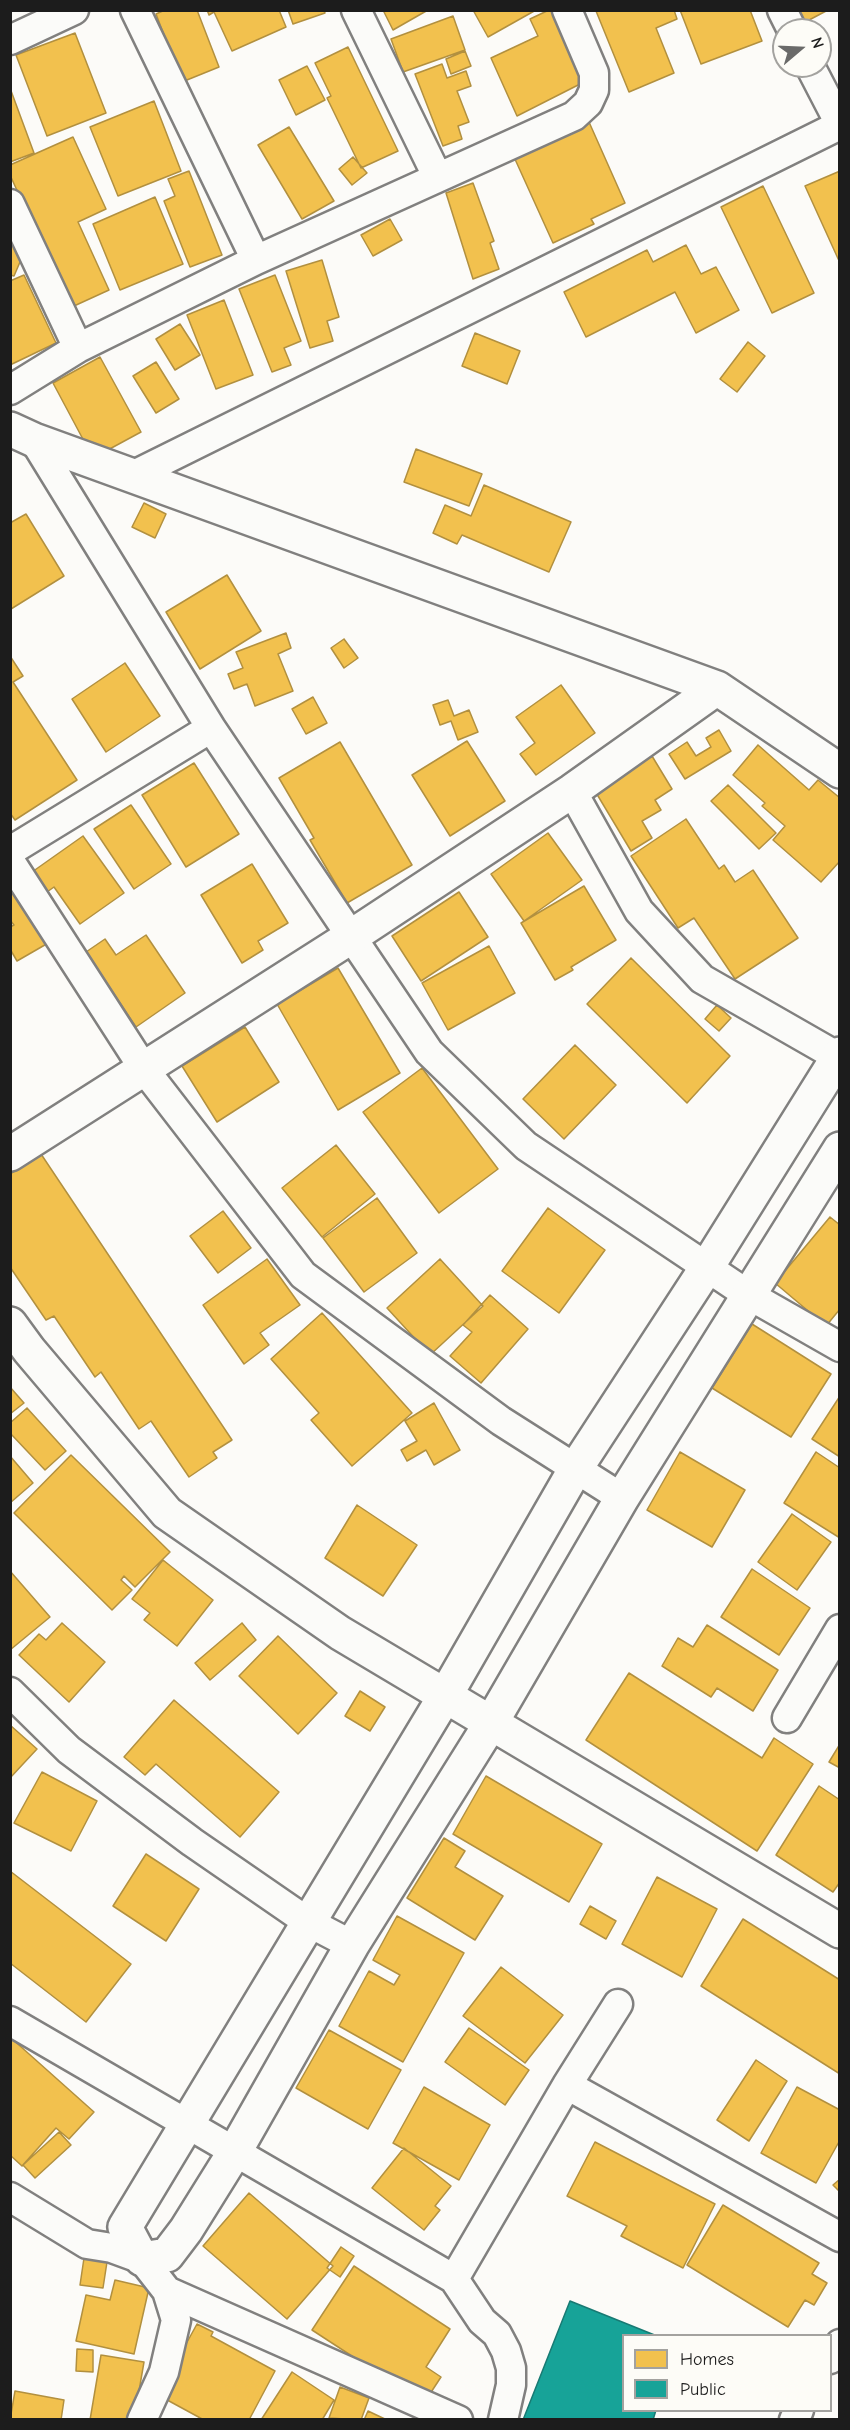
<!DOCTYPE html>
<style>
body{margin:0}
#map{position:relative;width:850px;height:2430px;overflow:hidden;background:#fcfbf8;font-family:"Comic Neue",sans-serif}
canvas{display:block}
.frame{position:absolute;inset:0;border:12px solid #1c1c1c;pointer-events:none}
.legend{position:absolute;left:622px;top:2334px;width:210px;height:78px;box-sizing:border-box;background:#fdfcf7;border:2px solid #a3a29f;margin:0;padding:8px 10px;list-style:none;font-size:18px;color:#1c1c1c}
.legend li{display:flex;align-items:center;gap:12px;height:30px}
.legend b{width:30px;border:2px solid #a3a29f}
.north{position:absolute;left:772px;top:18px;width:60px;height:60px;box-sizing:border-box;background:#fdfcf7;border:2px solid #a3a29f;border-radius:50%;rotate:71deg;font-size:16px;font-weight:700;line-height:24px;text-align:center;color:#1c1c1c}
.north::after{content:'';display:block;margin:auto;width:21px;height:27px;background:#6a6a69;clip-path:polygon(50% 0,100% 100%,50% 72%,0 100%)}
</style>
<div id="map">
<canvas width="850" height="2430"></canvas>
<div class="frame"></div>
<ul class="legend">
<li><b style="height:16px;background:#f2c14e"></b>Homes</li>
<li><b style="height:16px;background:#17a398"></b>Public</li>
</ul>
<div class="north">N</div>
</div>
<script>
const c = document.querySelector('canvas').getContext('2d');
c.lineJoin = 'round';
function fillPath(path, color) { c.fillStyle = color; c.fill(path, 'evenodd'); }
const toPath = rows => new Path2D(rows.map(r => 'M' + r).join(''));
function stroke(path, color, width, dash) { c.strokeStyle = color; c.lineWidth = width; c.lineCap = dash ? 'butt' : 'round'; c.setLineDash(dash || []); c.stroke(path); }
const homes = toPath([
 [165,10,197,10,219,67,182,82,156,14,165,10],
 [207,10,279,10,286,27,232,51,214,12,209,15,207,10],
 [288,10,324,10,325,13,293,24,288,10],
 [383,10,428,10,393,30,383,10],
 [473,10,536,10,488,37,473,10],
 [549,10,554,10,586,81,517,116,491,58,538,36,530,19,549,10],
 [674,10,677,19,656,28,674,73,629,92,596,11,674,10],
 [680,10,750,10,762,41,701,64,680,10],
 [785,10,828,10,794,28,785,10],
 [453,16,465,50,403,72,391,39,453,16],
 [75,33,106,113,47,136,16,55,75,33],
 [348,47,398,151,361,168,327,98,331,96,315,63,348,47],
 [465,51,471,66,451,74,446,59,465,51],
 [442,64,447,78,466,71,471,86,457,91,469,122,458,126,462,139,443,146,415,74,442,64],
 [307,66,325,100,296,115,279,80,307,66],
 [10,88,34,153,10,162,10,88],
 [154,101,181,171,118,196,90,127,154,101],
 [589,122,625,203,591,219,594,224,553,243,514,157,589,122],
 [289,127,334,201,302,219,258,145,289,127],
 [73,137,106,209,78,222,109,290,74,306,42,237,39,239,10,175,10,165,73,137],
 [353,157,367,173,352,185,339,169,353,157],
 [189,171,222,255,190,267,164,201,175,196,168,179,189,171],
 [840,171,840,263,805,186,840,171],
 [473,183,494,241,490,243,499,269,473,279,446,193,473,183],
 [763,186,814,293,772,313,721,207,763,186],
 [155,197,183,264,120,290,93,224,155,197],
 [390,219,402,240,373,256,361,235,390,219],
 [10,242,26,248,14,276,10,275,10,242],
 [686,245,701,274,716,267,739,310,696,333,675,292,586,337,564,292,647,250,653,262,686,245],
 [322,260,339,317,327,321,333,341,310,348,286,271,322,260],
 [24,275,56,343,10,365,10,281,24,275],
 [275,275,301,341,284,348,291,365,272,372,239,289,275,275],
 [224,300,253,375,216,389,187,315,224,300],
 [180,324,200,355,175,370,156,339,180,324],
 [475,333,520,351,507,384,462,366,475,333],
 [748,342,765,356,737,392,720,379,748,342],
 [100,357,141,432,93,458,53,383,100,357],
 [156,362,179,399,156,413,133,376,156,362],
 [416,449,482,474,469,506,404,482,416,449],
 [484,485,571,522,549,572,462,535,457,544,433,533,445,505,471,516,484,485],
 [144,503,166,514,155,538,132,527,144,503],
 [26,514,64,576,11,609,10,523,26,514],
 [227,575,261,631,200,669,166,612,227,575],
 [286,633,291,648,278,654,293,691,255,706,247,684,234,689,228,674,243,668,236,652,286,633],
 [344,639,358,658,344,668,331,648,344,639],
 [10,656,23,676,13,682,77,780,15,820,10,813,10,656],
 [125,663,160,716,106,752,72,699,125,663],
 [561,685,595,733,536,775,520,754,535,743,516,717,561,685],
 [313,697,327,723,306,734,292,709,313,697],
 [448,700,454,716,469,710,478,732,458,740,451,721,440,725,433,705,448,700],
 [719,730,731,751,685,779,669,754,687,742,696,756,711,747,706,738,719,730],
 [467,741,505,801,450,836,412,775,467,741],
 [340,742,412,865,347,903,310,840,314,838,279,778,340,742],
 [758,745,809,790,818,780,840,798,840,861,821,882,773,840,785,826,762,806,765,803,733,775,758,745],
 [652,756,672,789,655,800,661,810,642,821,652,838,631,851,595,791,652,756],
 [194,763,239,834,186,867,142,795,194,763],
 [728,785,776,833,759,849,711,801,728,785],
 [131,805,171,864,134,889,94,829,131,805],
 [686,819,719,869,724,865,735,882,753,870,798,938,735,979,694,918,678,928,631,856,686,819],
 [548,833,582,880,524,921,491,874,548,833],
 [83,836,124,893,80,924,54,887,47,892,32,872,83,836],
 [252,864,288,923,258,941,263,950,242,963,201,895,252,864],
 [584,886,616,940,571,967,573,970,555,980,521,923,584,886],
 [17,887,50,942,17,961,10,949,10,927,14,925,10,920,10,891,17,887],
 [459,892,488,937,421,981,392,936,459,892],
 [146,935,185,993,136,1027,86,952,105,939,116,955,146,935],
 [489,946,515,993,448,1030,422,983,489,946],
 [631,958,730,1056,687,1103,587,1004,631,958],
 [338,968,400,1073,338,1110,277,1004,338,968],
 [717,1005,731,1018,719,1031,705,1019,717,1005],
 [245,1027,279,1082,217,1122,182,1066,245,1027],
 [575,1045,616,1085,564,1139,523,1099,575,1045],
 [422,1068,498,1169,439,1213,363,1112,422,1068],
 [336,1145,375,1194,322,1237,282,1188,336,1145],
 [41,1154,232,1440,213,1452,217,1458,189,1477,151,1421,139,1429,101,1372,95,1377,54,1316,46,1320,10,1267,10,1174,41,1154],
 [377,1198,417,1253,364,1292,323,1238,377,1198],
 [548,1208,605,1250,559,1313,502,1271,548,1208],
 [223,1211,251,1248,218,1273,190,1236,223,1211],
 [830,1217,840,1225,840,1309,826,1326,775,1283,830,1217],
 [267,1259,300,1305,260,1333,269,1345,244,1364,203,1305,267,1259],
 [440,1259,483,1306,430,1355,387,1308,440,1259],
 [490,1295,528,1329,481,1383,450,1356,472,1332,463,1325,490,1295],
 [322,1313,412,1413,352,1466,311,1420,319,1413,271,1359,322,1313],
 [752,1324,831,1374,791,1437,712,1388,752,1324],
 [10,1387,24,1403,10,1414,10,1387],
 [840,1396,840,1457,812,1439,840,1396],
 [434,1403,460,1450,434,1465,426,1450,407,1461,401,1450,417,1441,405,1421,434,1403],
 [27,1408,66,1451,45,1470,10,1433,10,1423,27,1408],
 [680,1452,745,1490,712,1547,647,1510,680,1452],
 [816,1452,840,1468,840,1538,784,1503,816,1452],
 [71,1455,170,1552,135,1587,124,1576,121,1580,132,1590,112,1610,14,1513,71,1455],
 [10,1456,33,1483,10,1503,10,1456],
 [357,1505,417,1545,383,1596,325,1558,357,1505],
 [792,1514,831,1542,797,1590,758,1562,792,1514],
 [163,1560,213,1600,177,1646,144,1620,150,1613,132,1599,163,1560],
 [752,1569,810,1608,779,1655,721,1617,752,1569],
 [10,1571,50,1617,10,1650,10,1571],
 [62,1623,105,1662,69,1702,19,1655,39,1634,46,1640,62,1623],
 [242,1623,256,1640,210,1680,195,1663,242,1623],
 [707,1625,778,1670,753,1711,717,1688,711,1697,662,1666,678,1638,693,1647,707,1625],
 [278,1636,337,1693,298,1734,239,1676,278,1636],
 [629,1673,762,1758,774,1738,813,1764,757,1851,586,1740,629,1673],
 [360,1691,385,1707,370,1731,345,1716,360,1691],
 [174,1700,279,1792,240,1837,156,1764,145,1775,124,1757,174,1700],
 [10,1725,37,1749,10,1778,10,1725],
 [840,1744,840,1768,829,1762,840,1744],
 [42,1772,97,1801,71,1851,14,1823,42,1772],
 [486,1776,602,1844,569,1902,453,1834,486,1776],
 [819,1786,840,1800,840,1882,833,1892,776,1855,819,1786],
 [444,1838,465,1851,455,1867,503,1896,475,1940,407,1898,444,1838],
 [146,1854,199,1889,166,1941,113,1906,146,1854],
 [10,1871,131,1964,86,2022,10,1963,10,1871],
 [657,1877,717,1909,682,1977,622,1944,657,1877],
 [590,1906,616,1921,606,1939,580,1924,590,1906],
 [397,1916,464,1953,403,2062,339,2026,369,1971,394,1985,400,1975,373,1960,397,1916],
 [743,1919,840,1980,840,2074,701,1986,743,1919],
 [501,1967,563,2015,525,2063,463,2016,501,1967],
 [469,2028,529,2070,505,2105,445,2062,469,2028],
 [329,2030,401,2070,368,2129,296,2088,329,2030],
 [10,2037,94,2112,69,2139,56,2128,22,2166,10,2155,10,2037],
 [756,2060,787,2081,749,2141,717,2120,756,2060],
 [424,2087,490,2125,459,2180,393,2143,424,2087],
 [797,2087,840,2110,840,2140,816,2183,761,2153,797,2087],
 [59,2132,71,2145,35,2178,23,2165,59,2132],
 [595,2142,715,2204,683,2268,621,2236,627,2226,567,2196,595,2142],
 [404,2148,451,2186,435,2206,440,2210,424,2230,372,2188,404,2148],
 [840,2179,840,2192,833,2185,840,2179],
 [249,2193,333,2266,287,2319,203,2246,249,2193],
 [723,2205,819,2263,812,2274,827,2283,814,2305,805,2300,788,2327,687,2265,723,2205],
 [341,2247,354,2256,340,2277,327,2268,341,2247],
 [84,2258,107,2262,103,2288,80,2285,84,2258],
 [354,2266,450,2329,426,2367,441,2377,424,2403,312,2330,354,2266],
 [115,2280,149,2288,134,2354,76,2341,86,2295,110,2300,115,2280],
 [197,2324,213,2332,211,2336,275,2371,249,2420,204,2420,158,2395,197,2324],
 [77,2349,93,2350,93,2372,76,2371,77,2349],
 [101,2355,144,2362,134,2420,90,2420,101,2355],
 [292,2372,334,2400,322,2420,261,2420,292,2372],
 [340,2387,369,2398,361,2420,329,2418,340,2387],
 [15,2391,64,2400,61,2420,10,2420,15,2391],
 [368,2411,387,2420,364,2420,368,2411]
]);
const public = toPath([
 [570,2301,657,2336,624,2336,624,2410,656,2410,653,2420,523,2420,570,2301]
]);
const street = toPath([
 [135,10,256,260],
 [356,10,437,176],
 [782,10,792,30],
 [10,40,74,10],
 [810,66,840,124],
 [10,204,78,348],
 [10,390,78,348,256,260,574,116,588,103,594,90,594,73,567,10],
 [34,440,211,728,429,1052,526,1146,747,1294,840,1347],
 [134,475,840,125],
 [572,791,639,911,702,979,840,1058],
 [10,851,211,728],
 [10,861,144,1069,303,1275,501,1421,622,1498],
 [10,1692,69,1750,192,1842,308,1922,352,1945],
 [787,1718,840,1629],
 [10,2021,454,2279,482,2321,497,2334,506,2351,511,2368,511,2385,503,2420],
 [567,2085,840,2237],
 [10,2197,87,2244,112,2248,142,2259,167,2291,176,2320,164,2372,142,2420],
 [454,2279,567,2085,618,2004],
 [167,2291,458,2420],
 [830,2359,840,2344],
 [794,2420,799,2410]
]);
const secondary = toPath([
 [10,429,34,440,717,688,840,771],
 [840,1054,707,1267,576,1468,445,1696,125,2227,142,2259,167,2255,186,2230,234,2153,352,1945,491,1723,622,1498,840,1149],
 [10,1154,352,936,572,791,717,688],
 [10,1324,29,1350,167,1513,340,1633,840,1931]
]);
fillPath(homes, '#f2c14e');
stroke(homes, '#b2903f', 1.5);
fillPath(public, '#17a398');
stroke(public, '#187a73', 1.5);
stroke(street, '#81807f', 33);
stroke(secondary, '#81807f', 38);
stroke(street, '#fbfbf9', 28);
stroke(secondary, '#fbfbf9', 33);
</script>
